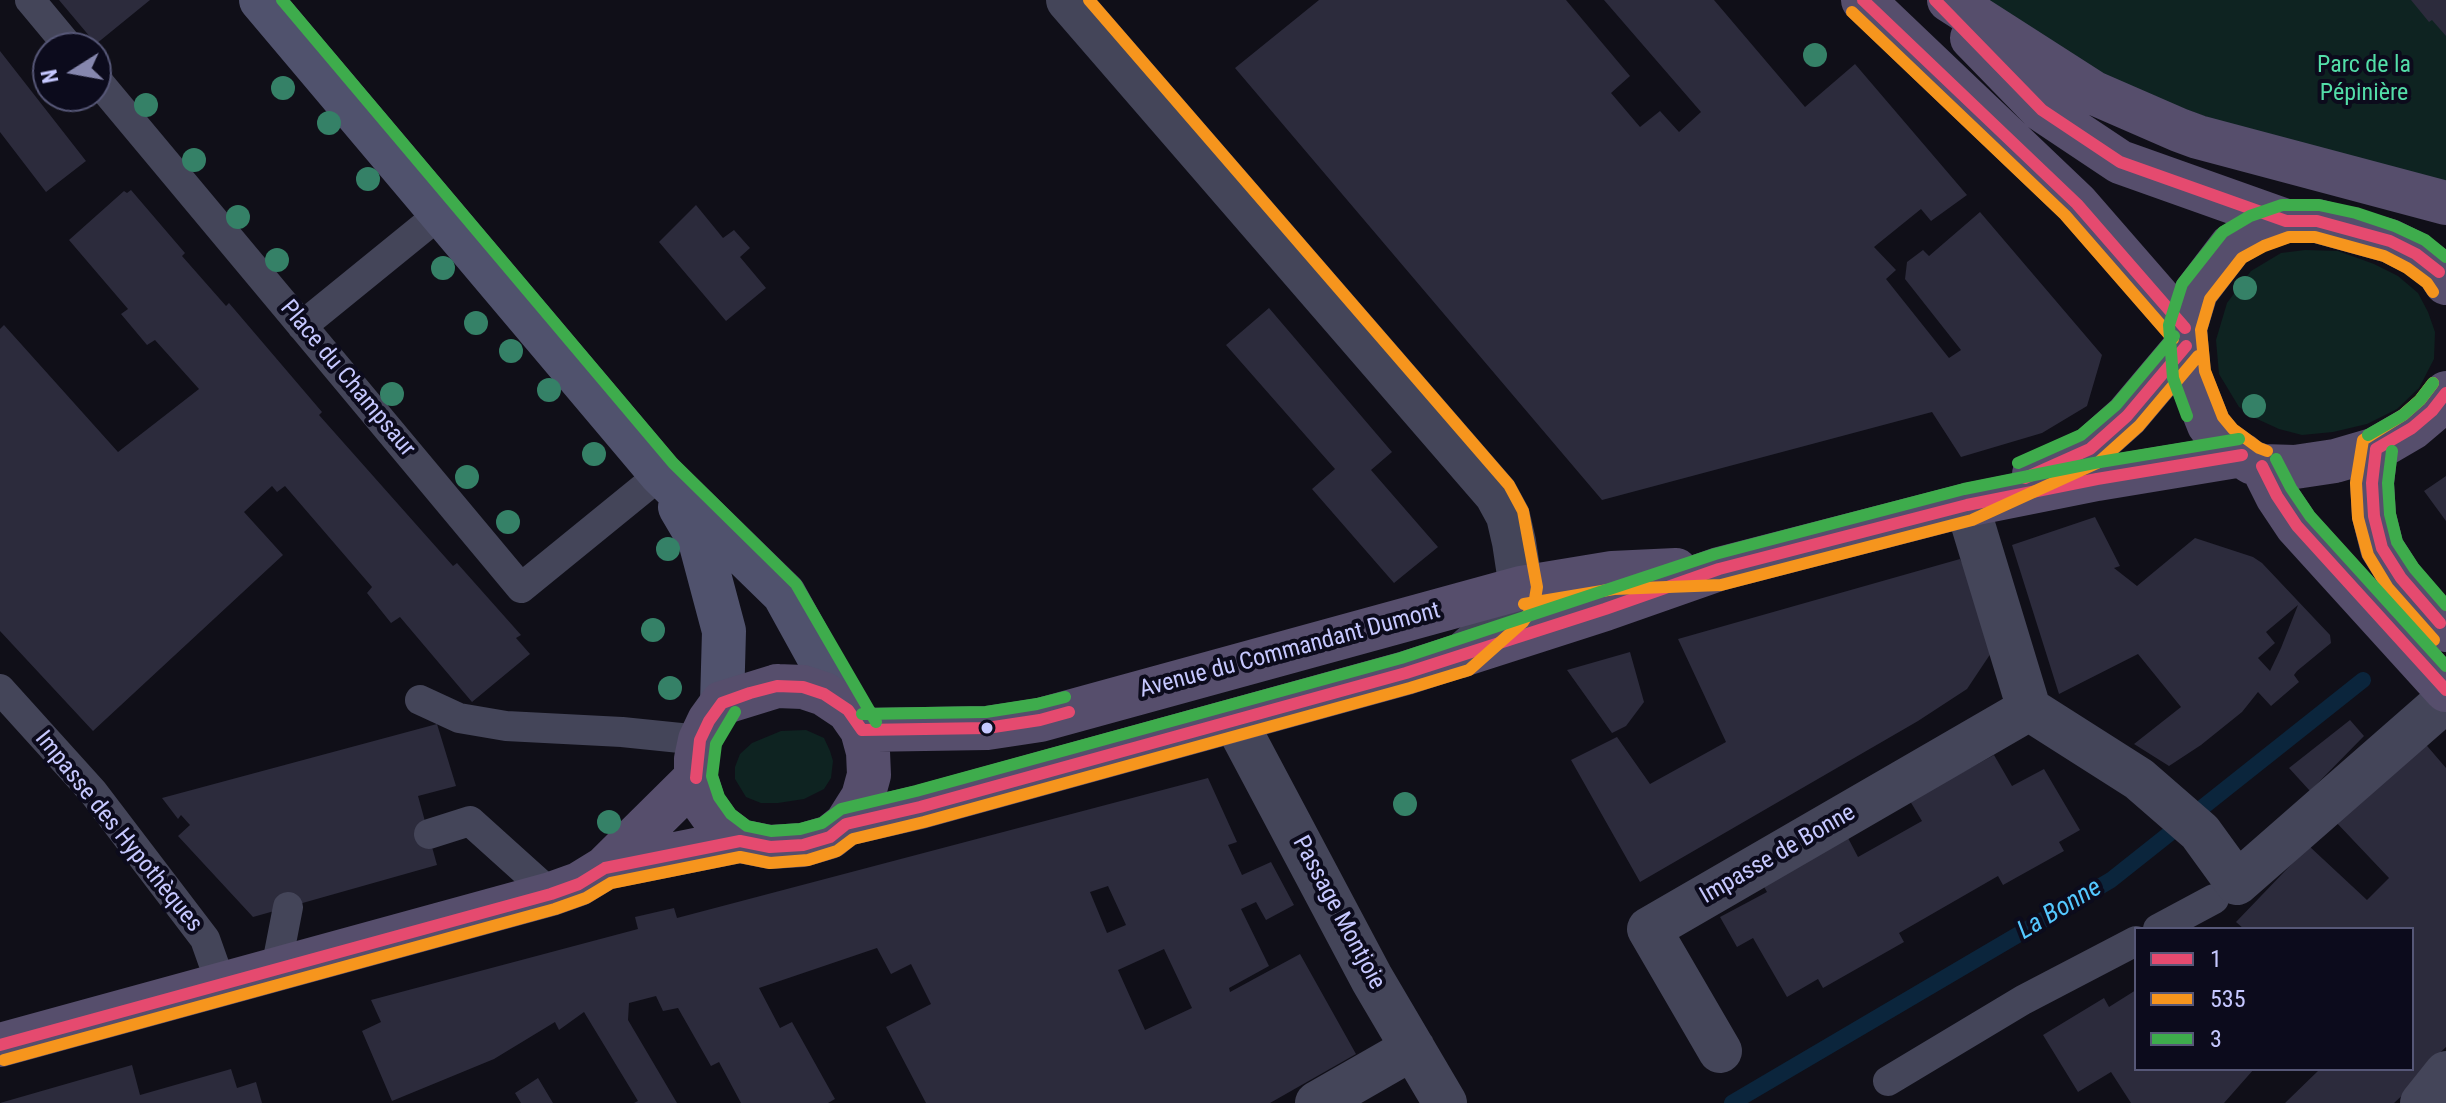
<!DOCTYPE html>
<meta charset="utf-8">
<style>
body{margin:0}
#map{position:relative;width:2446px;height:1103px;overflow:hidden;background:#100f18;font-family:"Roboto Condensed",sans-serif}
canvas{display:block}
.legend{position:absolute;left:2134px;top:927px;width:280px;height:144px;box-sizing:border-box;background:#0c0b1c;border:2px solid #565777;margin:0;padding:10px 14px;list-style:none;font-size:24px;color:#c6c8ff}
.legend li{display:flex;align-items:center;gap:16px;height:40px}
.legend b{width:40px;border:2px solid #565777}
.north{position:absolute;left:32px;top:32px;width:80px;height:80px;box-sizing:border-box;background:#0c0b1c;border:2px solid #565777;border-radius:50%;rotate:259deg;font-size:22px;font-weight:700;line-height:32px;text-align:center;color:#c6c8ff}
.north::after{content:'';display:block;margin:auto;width:28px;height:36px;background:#8687ae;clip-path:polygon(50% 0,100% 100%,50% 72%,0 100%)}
</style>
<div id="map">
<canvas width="2446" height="1103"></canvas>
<ul class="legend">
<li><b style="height:10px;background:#e54a6f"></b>1</li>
<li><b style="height:10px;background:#f6951d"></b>535</li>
<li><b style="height:10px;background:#3eac4c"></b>3</li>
</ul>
<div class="north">N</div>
</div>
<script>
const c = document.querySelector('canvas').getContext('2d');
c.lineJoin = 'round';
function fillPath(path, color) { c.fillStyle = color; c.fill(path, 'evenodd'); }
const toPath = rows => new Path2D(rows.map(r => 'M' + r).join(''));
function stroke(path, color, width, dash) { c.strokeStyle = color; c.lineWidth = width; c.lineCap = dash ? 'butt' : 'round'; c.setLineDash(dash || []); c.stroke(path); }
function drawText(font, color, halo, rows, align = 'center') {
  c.font = font + ' "Roboto Condensed",sans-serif'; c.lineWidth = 8; c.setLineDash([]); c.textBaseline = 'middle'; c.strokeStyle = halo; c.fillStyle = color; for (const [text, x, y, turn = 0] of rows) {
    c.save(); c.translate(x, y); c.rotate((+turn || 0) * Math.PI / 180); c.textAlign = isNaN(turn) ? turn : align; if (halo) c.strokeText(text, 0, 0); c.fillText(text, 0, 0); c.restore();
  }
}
const green = toPath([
 [1987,0,2446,0,2446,187,2260,137,2073,67],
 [2305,250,2338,251,2374,264,2398,276,2418,293,2428,312,2435,332,2434,359,2419,388,2397,409,2367,424,2333,432,2302,435,2279,429,2255,418,2239,407,2219,374,2216,340,2227,303,2251,271,2281,253],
 [806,730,824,738,830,751,833,761,831,778,824,789,804,799,778,803,761,803,746,797,735,779,735,767,740,754,752,743,781,731]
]);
const stream = toPath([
 [1732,1103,2111,880,2363,680]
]);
const building = toPath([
 [59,0,150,0,96,44],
 [1319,0,1566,0,1630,76,1611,93,1640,127,1660,111,1679,132,1701,112,1604,0,1714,0,1805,107,1855,64,1967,195,1931,221,1921,209,1874,247,1896,270,1886,279,1949,358,1961,350,1905,279,1907,262,1923,250,1929,256,1980,212,2102,355,2087,406,2042,433,1961,457,1932,412,1602,500,1235,68],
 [2411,0,2446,0,2446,36,2432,20,2429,22],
 [0,51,86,161,46,192,0,132],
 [131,190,185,253,182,256,226,306,229,303,322,412,319,415,453,566,457,563,521,635,516,638,530,654,472,702,400,617,391,623,367,593,372,587,285,486,277,492,272,486,244,512,283,555,93,731,0,631,0,329,4,325,118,452,199,389,155,340,147,345,121,314,128,309,69,240,124,191,127,193],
 [696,205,723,238,734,230,750,248,740,257,766,288,726,321,659,242],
 [1269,308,1392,452,1371,470,1438,547,1394,583,1312,489,1335,469,1226,345],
 [2446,476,2446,521,2424,491],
 [2095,517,2120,566,2114,568,2137,586,2195,538,2253,557,2262,563,2330,635,2331,643,2297,671,2294,675,2299,682,2271,706,2258,692,2242,712,2201,745,2169,766,2134,744,2181,707,2138,654,2059,694,2012,545],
 [2298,605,2281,648,2270,671,2258,658,2275,643,2266,632],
 [1960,559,1977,592,1991,653,1967,689,1918,721,1640,882,1571,760,1617,737,1650,784,1726,742,1678,639],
 [1630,652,1644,702,1626,726,1612,733,1567,670],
 [2350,720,2364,736,2310,791,2289,768],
 [437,724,456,786,418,796,437,865,253,917,178,836,190,825,181,815,178,819,162,798],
 [2416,733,2446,768,2446,1047,2416,1076,2420,1079,2394,1103,2285,1103,2320,1069,2412,1069,2412,929,2244,929,2236,922,2309,846,2367,900,2389,878,2334,820],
 [1994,755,2012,786,2044,769,2080,830,2059,842,2064,851,2003,885,1998,876,1899,933,1904,942,1823,988,1818,979,1787,997,1753,938,1737,947,1720,917,1767,892,1763,885,1848,838,1858,857,1922,821,1910,801],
 [1208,778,1237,842,1228,845,1242,875,1271,862,1294,905,1266,920,1256,902,1241,909,1269,966,1229,988,1230,992,1300,954,1356,1054,1270,1103,926,1103,886,1027,931,1004,911,964,891,974,877,948,759,988,780,1028,792,1022,835,1099,828,1103,741,1103,719,1062,711,1066,678,1008,663,1011,656,996,629,1003,628,1020,677,1103,634,1103,638,1101,584,1012,559,1030,555,1022,494,1059,392,1101,362,1031,381,1022,371,1000,638,929,635,917,674,908,677,918],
 [1108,886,1126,925,1107,933,1090,892],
 [1164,949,1192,1008,1145,1030,1118,970],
 [2136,990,2136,1069,2254,1069,2224,1103,2131,1103,2111,1072,2078,1092,2043,1035,2104,998,2109,1007],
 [132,1065,140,1095,231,1069,237,1088,256,1082,262,1103,0,1103],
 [538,1078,553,1103,521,1103,515,1093]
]);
const lane = toPath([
 [30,0,70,48],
 [96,79,521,588,661,474],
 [302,326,441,213],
 [0,689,93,792,205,939,221,984],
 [420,700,459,718,506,726,622,732,700,740],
 [429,834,470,821,551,894],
 [2158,929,2214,899],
 [276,969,288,907],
 [1888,1081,2023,1000,2136,941]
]);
const street = toPath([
 [1068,0,1496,494,1508,516,1514,542,1521,588,1519,600,1512,610,1461,656],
 [1967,505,2029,709,2139,779,2200,832,2237,883,2446,700],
 [1235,721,1372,979,1445,1103],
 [1720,1051,1649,929,2029,709],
 [1317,1103,1413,1048],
 [2422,1103,2446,1073]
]);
const secondary = toPath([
 [261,0,661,474,784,594,848,710],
 [680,507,700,541,724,631,722,703]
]);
const primary = toPath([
 [1863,0,2077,204,2185,328],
 [1949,0,2094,93,2179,130,2198,137,2446,203],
 [1972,38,2042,110,2120,162,2286,221],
 [2446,283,2439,272,2416,254,2390,241,2317,221,2286,221,2257,231,2231,246,2196,292,2185,328,2189,375,2209,425,2222,441,2251,462,2262,466,2295,467,2335,461,2376,449,2412,428,2432,411,2446,393],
 [2376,449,2372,483,2374,516,2382,548,2401,578,2446,630],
 [2262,466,2277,496,2297,526,2446,690],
 [2034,474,2090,449,2127,416,2186,346],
 [777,686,803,687,824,694,848,710,862,730,868,752,869,775,863,797,846,824,830,837,803,845,770,847,740,841,719,825,704,804,696,778,696,759,700,740,709,721,722,703,777,686],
 [862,730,987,728,1040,720,1521,588,1612,573,1676,570],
 [846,824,920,807,1406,673,1605,609,1719,569,1967,505,2097,479,2242,455],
 [605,868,740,841],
 [0,1045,551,894,579,884,605,868,696,778]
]);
const bus1 = toPath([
 [1863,0,2077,204,2185,328],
 [1935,0,2042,110,2120,162,2286,221,2317,221,2390,241,2416,254,2439,272],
 [2376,449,2372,483,2374,516,2382,548,2401,578,2440,623],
 [2376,449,2412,428,2432,411,2446,393],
 [2262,466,2277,496,2297,526,2446,690],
 [2025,478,2090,449,2127,416,2186,346],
 [862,730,987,728,1040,720,1069,712],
 [696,778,700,740,709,721,722,703,750,693,777,686,803,687,824,694,848,710,862,730],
 [0,1045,551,894,579,884,605,868,740,841,770,847,803,845,830,837,846,824,920,807,1406,673,1605,609,1719,569,1967,505,2097,479,2242,455]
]);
const bus2 = toPath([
 [1852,12,2065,215,2173,339],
 [2433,383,2420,400,2403,415,2363,440,2356,483,2358,518,2368,555,2388,588,2434,640],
 [2267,451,2259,448,2233,429,2223,417,2205,371,2201,330,2210,299,2242,258,2264,246,2289,237,2315,237,2384,256,2407,268,2427,283,2433,292],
 [1524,604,1614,589,1721,585,1972,520,2099,462,2139,426,2198,356],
 [4,1060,555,909,586,898,611,883,740,857,770,863,808,860,837,851,853,839,924,822,1410,688,1469,670,1523,622,1534,605,1537,587,1523,511,1509,485,1089,0]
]);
const bus3 = toPath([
 [282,0,673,463,796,584,876,722],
 [2187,416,2173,378,2169,325,2182,284,2223,232,2250,216,2282,205,2319,205,2356,213,2395,226,2425,240,2446,257],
 [2368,435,2403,415,2420,400,2433,383],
 [2392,451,2388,483,2390,514,2397,542,2414,568,2446,605],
 [2276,459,2291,488,2310,516,2446,666],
 [2018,463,2081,435,2116,405,2174,336],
 [735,712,716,744,712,776,719,797,731,814,747,826,771,831,800,829,822,823,841,809,916,791,1401,658,1715,554,1964,489,2094,463,2239,439],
 [862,714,986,712,1037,704,1065,697]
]);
const trees = [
 [1815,55],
 [283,88],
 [146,105],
 [329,123],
 [194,160],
 [368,179],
 [238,217],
 [277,260],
 [443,268],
 [2245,288],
 [476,323],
 [511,351],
 [549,390],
 [392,394],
 [2254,406],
 [594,454],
 [467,477],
 [508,522],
 [668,549],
 [653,630],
 [670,688],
 [1405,804],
 [609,822]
];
const markers = [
 [987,728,7,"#c6c8ff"]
];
const parkNames = [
 ["Parc de la",2364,66],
 ["Pépinière",2364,94]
];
const streetNames = [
 ["Place du Champsaur",347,379,50],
 ["Avenue du Commandant Dumont",1290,651,-15],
 ["Impasse des Hypothèques",118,832,51],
 ["Impasse de Bonne",1778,855,-30],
 ["Passage Montjoie",1338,913,62]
];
const waterNames = [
 ["La Bonne",2060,910,-31]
];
fillPath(green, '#0e2321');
stroke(stream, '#0b253c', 16);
fillPath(building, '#2c2b3c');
stroke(lane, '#444559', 30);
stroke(street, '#444559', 44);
stroke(secondary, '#50526d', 44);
stroke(primary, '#564e6c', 44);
stroke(bus1, '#e54a6f', 12);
stroke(bus2, '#f6951d', 12);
stroke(bus3, '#3eac4c', 12);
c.fillStyle = '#358167';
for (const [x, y] of trees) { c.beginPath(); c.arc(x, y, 12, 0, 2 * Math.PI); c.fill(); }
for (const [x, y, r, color] of markers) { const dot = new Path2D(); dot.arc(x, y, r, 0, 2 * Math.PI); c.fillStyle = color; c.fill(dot); stroke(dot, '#0c0b1c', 3); }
drawText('24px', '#53dea8', '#0c0b1c', parkNames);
drawText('24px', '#c6c8ff', '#0c0b1c', streetNames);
drawText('italic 26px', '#54c8ff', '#0c0b1c', waterNames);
</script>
